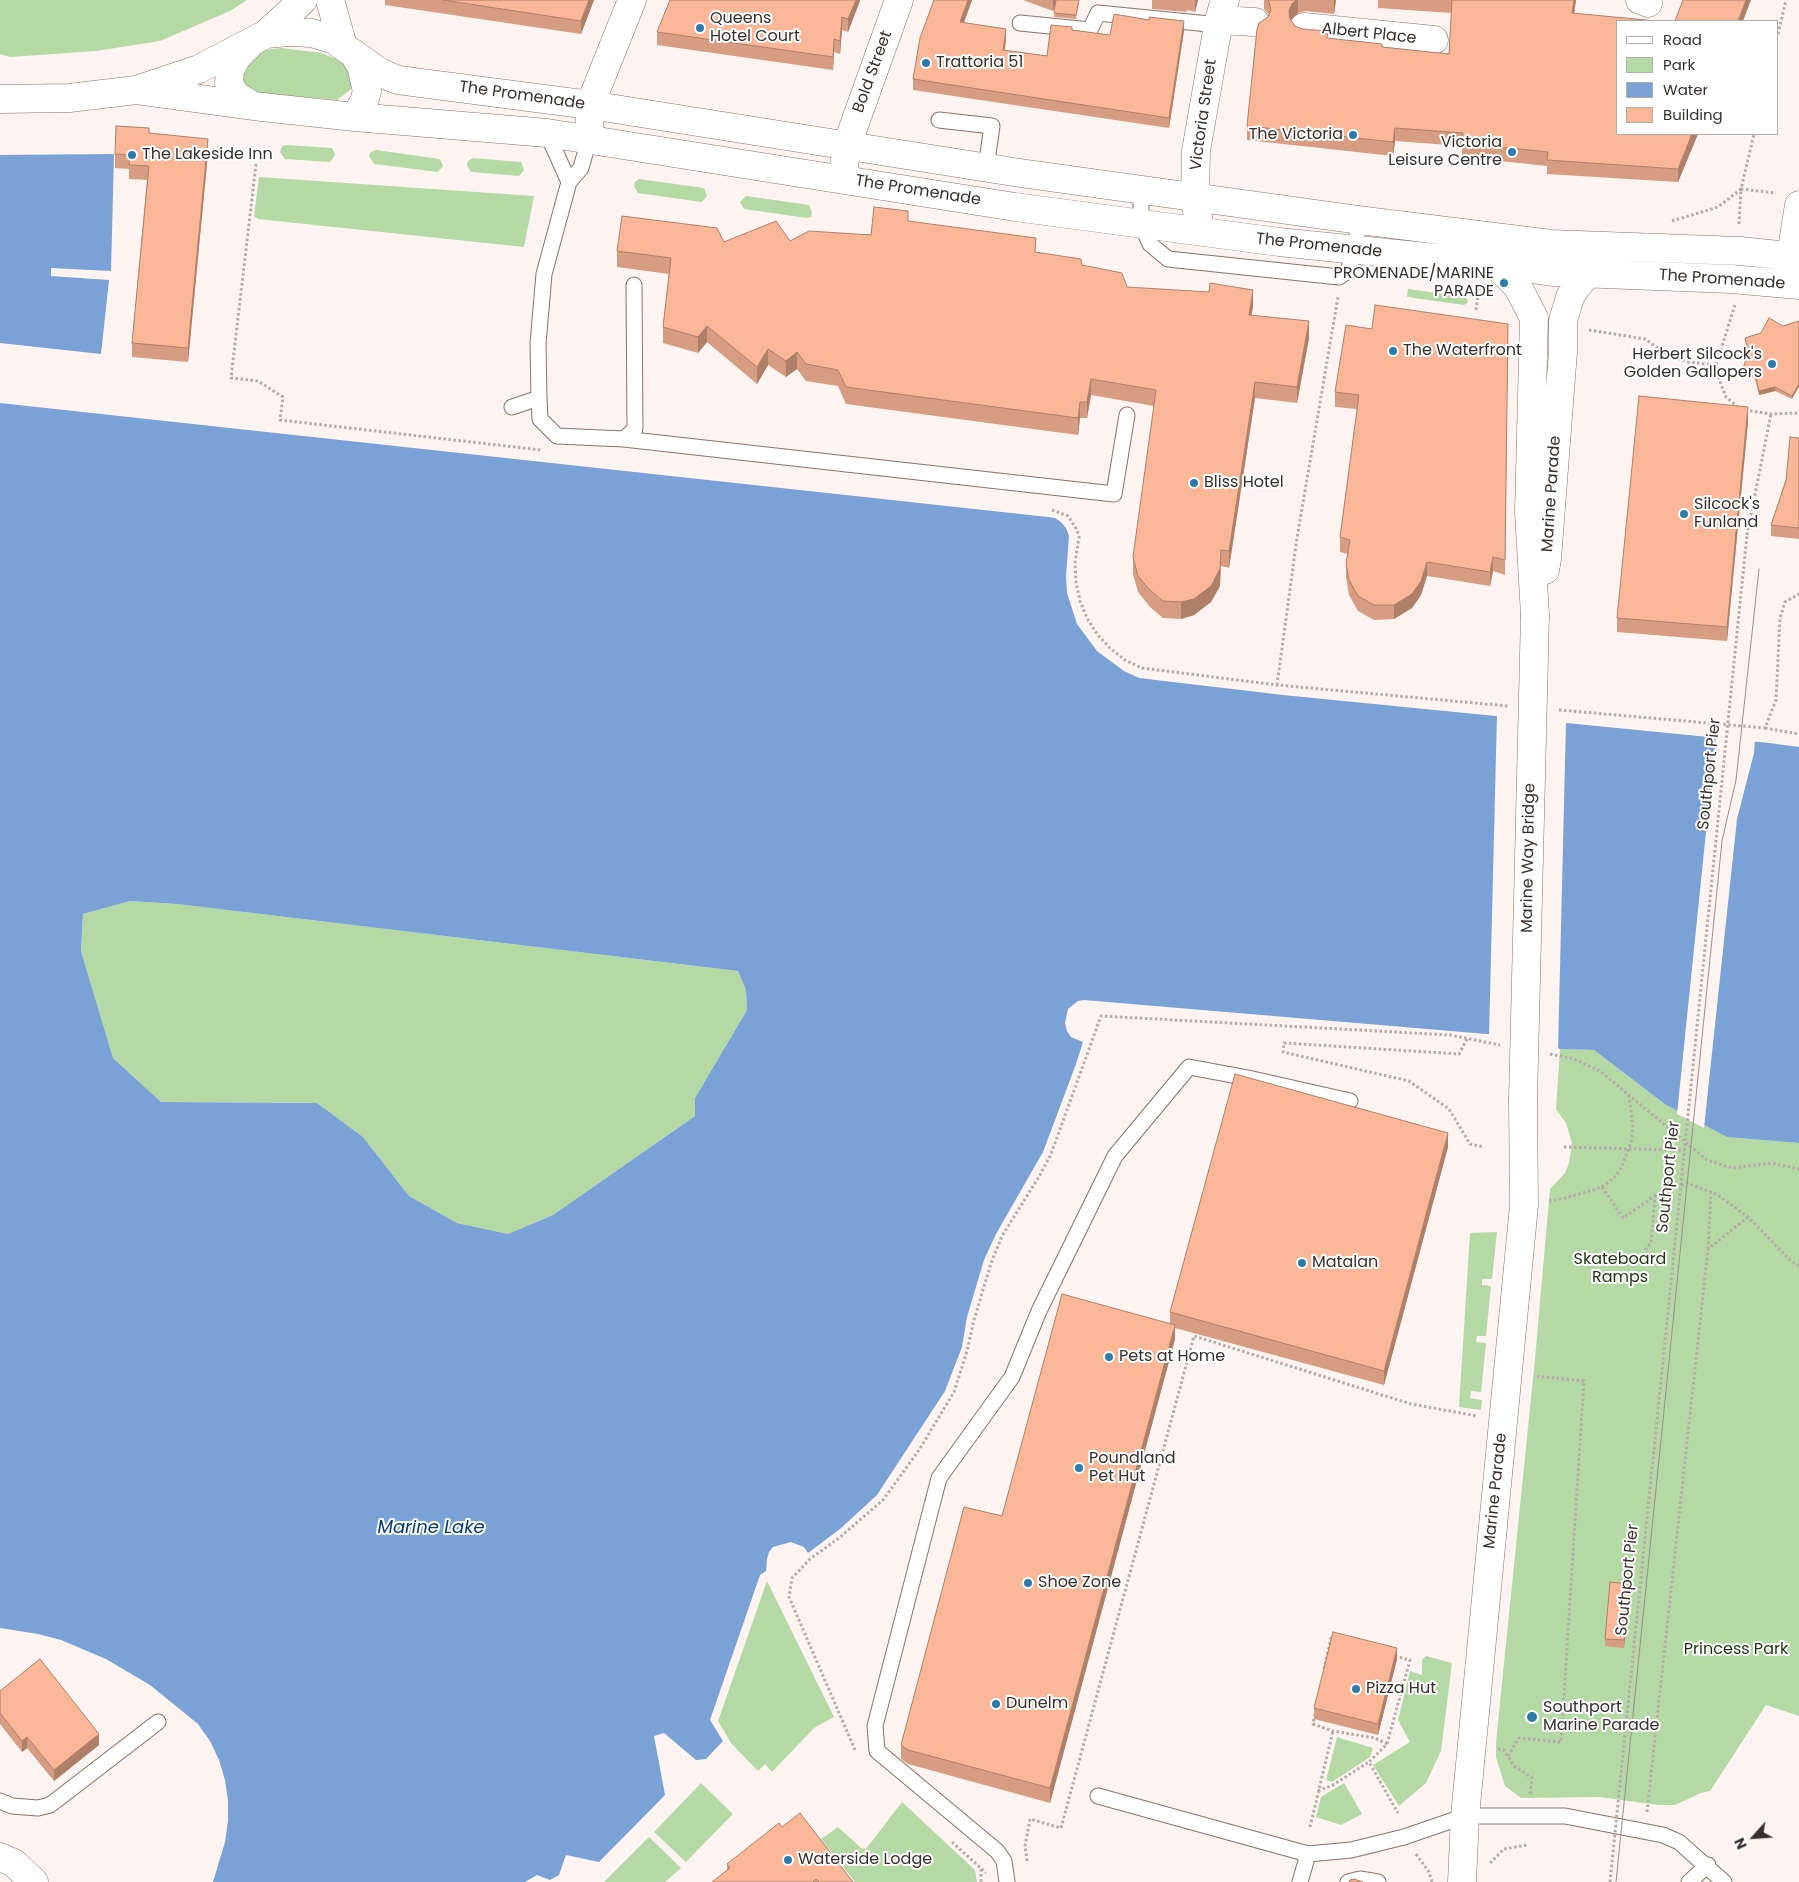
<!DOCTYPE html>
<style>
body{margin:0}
#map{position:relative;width:1799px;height:1882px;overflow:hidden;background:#fdf3f0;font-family:Poppins,sans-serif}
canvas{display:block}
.legend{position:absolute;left:1616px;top:20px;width:162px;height:115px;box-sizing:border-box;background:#fff;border:1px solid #afacaa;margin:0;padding:6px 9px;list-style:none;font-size:15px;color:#372f2b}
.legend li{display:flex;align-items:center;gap:10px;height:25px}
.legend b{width:25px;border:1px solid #afacaa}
.north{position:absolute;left:1729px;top:1812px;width:50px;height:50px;-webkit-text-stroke:4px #fff;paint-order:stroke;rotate:244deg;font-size:14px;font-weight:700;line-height:20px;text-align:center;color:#372f2b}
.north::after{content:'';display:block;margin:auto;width:18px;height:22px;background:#372f2b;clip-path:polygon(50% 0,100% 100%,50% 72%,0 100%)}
</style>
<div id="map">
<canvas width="1799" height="1882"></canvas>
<ul class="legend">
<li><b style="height:6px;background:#fff"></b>Road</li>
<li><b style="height:14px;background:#b4d9a5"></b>Park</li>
<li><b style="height:14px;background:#7aa2d6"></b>Water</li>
<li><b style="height:14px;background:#f9b798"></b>Building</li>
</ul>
<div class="north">N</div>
</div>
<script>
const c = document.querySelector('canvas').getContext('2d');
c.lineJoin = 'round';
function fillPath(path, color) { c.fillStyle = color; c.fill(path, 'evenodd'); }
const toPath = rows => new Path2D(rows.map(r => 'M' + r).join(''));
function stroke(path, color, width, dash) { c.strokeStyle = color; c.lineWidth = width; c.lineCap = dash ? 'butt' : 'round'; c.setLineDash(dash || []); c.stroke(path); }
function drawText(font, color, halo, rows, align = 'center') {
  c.font = font + ' Poppins,sans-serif'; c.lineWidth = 4; c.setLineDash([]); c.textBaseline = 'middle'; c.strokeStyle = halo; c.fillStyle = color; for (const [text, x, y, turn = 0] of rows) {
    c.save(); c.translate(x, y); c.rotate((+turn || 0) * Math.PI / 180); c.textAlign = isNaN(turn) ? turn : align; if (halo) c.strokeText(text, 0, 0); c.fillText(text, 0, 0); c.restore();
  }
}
const green = toPath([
 [0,0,247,0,230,11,160,41,96,51,10,57,0,54],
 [281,48,321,53,347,63,354,83,350,90,337,100,248,92,240,84,240,64,263,50],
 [285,145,332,148,335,155,330,162,285,159,280,152,282,147],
 [376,150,440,159,443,166,438,172,374,164,369,156,371,152],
 [473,158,521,162,524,170,519,176,471,172,467,165,468,161],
 [259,177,534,196,524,247,258,219,254,216],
 [639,179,704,188,707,196,702,202,638,193,634,186,635,182],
 [746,196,809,205,812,213,811,217,807,218,744,209,740,202],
 [1408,289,1466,297,1468,302,1464,305,1407,297],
 [129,901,177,904,738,971,746,990,747,1010,695,1098,695,1116,553,1215,508,1234,457,1223,409,1196,363,1137,317,1103,161,1102,113,1058,81,951,83,914],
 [1560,1049,1594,1050,1666,1105,1727,1137,1799,1143,1799,1716,1766,1705,1710,1791,1701,1793,1675,1805,1658,1805,1600,1797,1521,1798,1505,1786,1496,1757,1496,1742,1535,1359,1550,1189,1565,1173,1569,1163,1572,1143,1566,1123,1556,1109],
 [1497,1232,1492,1279,1482,1279,1482,1285,1491,1286,1486,1336,1477,1336,1476,1342,1486,1343,1481,1392,1471,1391,1470,1398,1482,1400,1481,1410,1459,1407,1470,1233],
 [767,1581,834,1717,814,1728,772,1772,765,1764,758,1771,731,1743,718,1721],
 [1426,1656,1452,1663,1441,1751,1426,1783,1399,1806,1373,1765,1410,1742,1398,1720,1410,1671,1422,1675,1422,1660],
 [1337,1737,1373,1748,1370,1757,1332,1782,1326,1780],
 [701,1783,733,1814,686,1862,654,1832],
 [1344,1783,1362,1814,1341,1825,1316,1817,1321,1797],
 [902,1802,975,1870,977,1882,855,1882,821,1839,838,1827,861,1848,866,1849],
 [649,1837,681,1868,665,1882,604,1882]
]);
const water = toPath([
 [114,154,111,271,51,268,51,276,109,280,101,354,0,343,0,155],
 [0,403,1048,517,1055,518,1061,522,1066,528,1069,536,1066,576,1067,593,1077,624,1097,651,1124,671,1139,678,1283,695,1769,743,1799,747,1799,1143,1727,1137,1666,1105,1594,1050,1560,1049,1522,1037,1084,1000,1078,1001,1068,1009,1065,1023,1067,1031,1071,1037,1083,1042,1076,1064,1043,1152,996,1234,984,1260,967,1317,962,1347,945,1391,877,1495,840,1529,808,1553,804,1547,791,1542,773,1547,769,1552,767,1559,766,1571,760,1575,710,1720,723,1741,706,1759,696,1760,664,1733,654,1736,665,1795,599,1862,566,1855,559,1875,550,1880,537,1875,525,1882,213,1882,225,1842,228,1821,228,1801,225,1780,219,1760,210,1741,198,1724,150,1685,106,1659,61,1640,38,1634,0,1628],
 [130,901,177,904,738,971,746,990,747,1010,695,1098,695,1116,553,1215,508,1234,457,1223,409,1196,363,1137,317,1103,161,1102,113,1058,81,951,83,914]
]);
const pier = toPath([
 [1497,714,1566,721,1558,1051,1522,1039,1489,1036],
 [1716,735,1755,739,1754,753,1737,819,1704,1128,1677,1114]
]);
const path = toPath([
 [1778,34,1786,0],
 [256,164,231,378,258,381,283,397,280,420,541,450],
 [1672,221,1718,207,1741,189,1754,134],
 [1739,224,1741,189,1776,193],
 [1735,305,1716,365,1719,379,1726,397,1739,408],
 [1476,310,1479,289],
 [1589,330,1645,339,1668,355,1688,362,1716,365],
 [1745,410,1771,414,1799,413],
 [1052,510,1068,516,1077,530,1079,537,1075,563,1076,582,1080,601,1087,618,1097,634,1110,648,1125,660,1142,668,1277,685,1508,706],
 [1747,535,1771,414],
 [1277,685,1297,538,1338,297],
 [1559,710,1765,728,1776,700,1780,618,1785,602,1799,594],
 [1765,728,1799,734],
 [1467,1039,1459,1054,1284,1043,1283,1052,1409,1081,1449,1109,1470,1144,1484,1147],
 [1550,1054,1574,1059,1600,1071,1707,1160,1732,1168,1772,1163,1799,1169],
 [1673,1150,1684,1150],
 [1602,1187,1616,1176,1621,1168,1631,1143,1633,1127,1629,1096],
 [1549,1201,1566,1198,1602,1187,1623,1218,1663,1190,1687,1183,1716,1194,1730,1204,1748,1217,1791,1261,1799,1266],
 [1708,1249,1711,1192],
 [1645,1250,1651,1243,1655,1196],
 [1395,1656,1410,1660,1387,1744,1369,1762,1398,1813],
 [1324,1669,1331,1638,1336,1640],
 [1315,1714,1313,1724,1333,1731,1375,1738,1387,1744],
 [1498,1749,1504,1750,1514,1766,1532,1778,1530,1796],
 [855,1750,789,1597,792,1578,810,1559,839,1538,883,1500,919,1450,954,1392,967,1351,974,1320,991,1263,1002,1236,1040,1175,1051,1154,1101,1016,1450,1035,1500,1045],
 [1508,1756,1519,1738,1561,1742,1584,1381,1534,1376],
 [1318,1791,1333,1785,1369,1762],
 [1647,1812,1708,1249,1748,1217],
 [1310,1827,1333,1731],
 [952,1842,986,1873],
 [1416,1854,1429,1872,1432,1882],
 [1027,1861,1025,1846,1030,1819,1061,1828,1194,1336,1411,1404,1477,1416],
 [1490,1863,1504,1849,1527,1845],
 [981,1869,981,1882]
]);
const lane = toPath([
 [1020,23,1090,30,1098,13,1219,25],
 [939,120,992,126,986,168],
 [547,133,569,182],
 [1141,190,1141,224,1150,244,1168,259,1339,277,1348,271,1355,250,1359,220],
 [539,398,540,419,557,436,624,439,635,429,634,285],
 [512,407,539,398,538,344,544,274,569,182,581,168,589,139],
 [624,439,1114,494,1127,415],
 [1098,1796,1308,1854,1351,1850,1404,1837,1465,1816,1565,1816,1663,1835,1679,1842,1724,1882],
 [0,1801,12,1806,38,1808,50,1805,158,1722],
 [1007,1882,1004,1861,997,1851,877,1751,875,1726,939,1478,1012,1377,1039,1311,1115,1156,1189,1067,1248,1078,1350,1101],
 [1300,1882,1308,1854],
 [1348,1882,1360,1879,1378,1882],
 [1689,1882,1708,1865]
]);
const street = toPath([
 [1640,0,1648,3],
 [1219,20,1255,22],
 [1304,27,1434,40],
 [589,139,590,105,632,0],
 [842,179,847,145,899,0],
 [1200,231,1195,197,1196,151,1219,20,1225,0],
 [0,1857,14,1863,34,1882]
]);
const secondary = toPath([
 [330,0,343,46],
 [266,34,303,0],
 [249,45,237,57,230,70,229,83,235,95,253,106],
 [353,53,361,66,367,91,364,102,355,117],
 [142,91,253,106,355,117,547,133,1015,207,1279,242,1495,264,1553,272,1731,279,1799,285],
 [0,99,69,98,136,90,199,69,266,34,288,32,312,33,334,40,381,73,398,80,590,105,1020,173,1359,220,1551,244,1740,251,1799,257],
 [1495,264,1518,287,1534,318,1529,512,1535,615],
 [1788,275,1799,205],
 [1545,570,1547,559,1563,352,1563,321,1570,297,1575,289,1587,274],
 [1462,1882,1465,1816,1524,1205,1523,1100]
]);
const tram = toPath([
 [1616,1882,1722,841,1736,780,1759,569]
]);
const pathBridge = toPath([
 [1564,1147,1673,1150],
 [1610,1882,1747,535]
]);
const secondaryBridge = toPath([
 [1523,1100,1535,615]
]);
const wall = toPath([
 [385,0,594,0,581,34,385,5],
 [860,0,848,32,842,30,840,54,834,52,833,70,657,45,657,32],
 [934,0,972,0,964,23,1006,39,1005,50,1047,56,1072,30,1110,35,1184,31,1169,128,913,90,913,79],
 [1023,0,1079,0,1076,19,1054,17,1056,3,1053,11],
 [1152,0,1198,0,1195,12,1187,10,1187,12,1152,9],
 [1264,0,1336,0,1334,14,1306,11,1298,13,1292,18,1291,20,1295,26,1328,38,1382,47,1449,54,1452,13,1378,8,1378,0,1576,0,1574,13,1698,134,1678,182,1547,174,1547,166,1462,157,1462,146,1395,141,1393,156,1247,140,1247,126,1269,15,1264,9],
 [149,133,208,153,188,362,132,357,132,343,147,180,129,179,129,169,115,168,115,154],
 [908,221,1036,252,1082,265,1127,287,1253,306,1251,316,1309,338,1297,403,1255,398,1229,568,1221,566,1220,586,1211,602,1194,615,1181,619,1163,618,1150,607,1138,592,1133,574,1133,557,1154,406,1091,395,1087,418,1080,418,1078,435,846,404,838,386,806,381,797,369,786,377,768,365,757,384,707,342,698,353,663,343,663,327,669,274,617,267,617,251,724,242,790,241,871,235],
 [1799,321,1792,399,1775,391,1759,395,1755,379,1743,371,1743,368,1748,354,1745,341,1745,338],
 [1508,324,1505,575,1493,571,1490,586,1427,576,1421,595,1412,608,1394,619,1374,620,1358,611,1349,595,1346,577,1346,563,1348,554,1340,552,1340,537,1357,409,1335,407,1335,392,1372,329],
 [1748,422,1727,641,1617,632,1617,618],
 [1799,438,1799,539,1771,536,1771,525],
 [1448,1147,1384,1385,1175,1328,1175,1339,1050,1803,908,1764,901,1759,901,1745,1002,1516,1170,1324,1170,1312],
 [1629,1591,1624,1648,1605,1646,1605,1639],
 [1397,1659,1378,1735,1314,1719,1314,1708],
 [0,1691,99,1745,54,1781,27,1748,22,1752,0,1724],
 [782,1827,853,1882,712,1882,727,1870,727,1864]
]);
const shadedWall = toPath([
 [589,0,594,0,581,34,581,21],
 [856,0,860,0,860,1,848,32,848,19],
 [968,0,972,0,960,32,960,22],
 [1053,0,1057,0,1053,11],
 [1195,0,1198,0,1195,12],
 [1296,0,1298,0,1298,13,1292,18,1289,25,1289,11,1292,4],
 [1334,0,1336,0,1334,14],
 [1574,0,1576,0,1572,27,1572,13],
 [1746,0,1751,0,1743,21,1738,21],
 [842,17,842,30,840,54,840,41],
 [1184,21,1184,31,1169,128,1169,118],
 [1006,29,1006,39,1003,60,1003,50],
 [834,39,834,52,833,70,833,57],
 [1395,128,1395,141,1393,156,1393,142],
 [1692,134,1698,134,1678,182,1678,169],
 [208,139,208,153,188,362,188,348],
 [1253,290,1253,306,1249,332,1249,315],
 [1309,321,1309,338,1297,403,1297,387],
 [707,326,707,342,698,353,698,337],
 [768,349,768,365,757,384,757,367],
 [797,352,797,369,786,377,786,361],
 [1091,379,1091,395,1087,418,1087,402],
 [1255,382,1255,398,1229,568,1229,551],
 [1799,384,1799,387,1792,399,1792,396],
 [1775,387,1775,391,1759,395,1759,391],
 [1080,402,1080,418,1078,435,1078,418],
 [1748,407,1748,422,1727,641,1727,627],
 [1221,550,1220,586,1211,602,1194,615,1181,619,1181,602],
 [1493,557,1493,571,1490,586,1490,572],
 [1427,562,1427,576,1421,595,1412,608,1394,619,1394,605],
 [1448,1133,1448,1147,1384,1385,1384,1371],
 [1175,1325,1175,1339,1050,1803,1050,1788],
 [1629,1584,1629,1591,1624,1648,1624,1640],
 [1397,1648,1397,1659,1378,1735,1378,1724],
 [99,1734,99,1745,54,1781,54,1770],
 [27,1737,27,1748,22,1752,22,1741]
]);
const building = toPath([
 [443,0,589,0,581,21,443,0],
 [670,0,856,0,848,19,842,17,840,41,834,39,833,57,657,32,670,0],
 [934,0,968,0,960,22,1006,29,1003,50,1047,56,1051,25,1072,27,1072,30,1110,35,1114,14,1149,20,1149,17,1184,21,1169,118,913,79,920,38,934,0],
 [1056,0,1079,0,1076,15,1054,13,1056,0],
 [1268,0,1296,0,1292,4,1289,11,1290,19,1295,26,1302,29,1328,31,1327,38,1382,44,1382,47,1449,54,1452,0,1574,0,1572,13,1656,21,1618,21,1618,134,1692,134,1678,169,1547,160,1548,152,1462,143,1463,133,1395,128,1393,142,1247,126,1257,29,1259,23,1268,17,1271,10,1269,2,1268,0],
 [1683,0,1746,0,1738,21,1675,21,1683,0],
 [116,126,149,128,149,133,208,139,188,348,132,343,149,166,129,165,130,155,115,154,116,126],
 [874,207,908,211,908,221,1036,238,1035,252,1081,259,1082,265,1122,273,1127,287,1209,292,1210,283,1253,290,1249,315,1309,321,1297,387,1255,382,1229,551,1221,550,1220,569,1211,586,1194,599,1181,602,1163,601,1150,590,1138,576,1133,557,1156,390,1091,379,1087,402,1080,402,1078,418,846,387,838,370,806,364,797,352,786,361,768,349,757,367,707,326,698,337,663,327,671,258,617,251,622,216,717,228,724,242,776,221,790,241,809,231,871,235,874,207],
 [1375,305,1508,324,1505,560,1493,557,1490,572,1427,562,1421,581,1412,594,1394,605,1374,605,1358,596,1349,580,1346,563,1350,540,1340,537,1359,395,1335,392,1346,325,1372,329,1375,305],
 [1769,318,1783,326,1799,321,1799,384,1792,396,1775,387,1759,391,1755,375,1743,368,1749,352,1745,338,1761,333,1769,318],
 [1639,396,1748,407,1727,627,1617,618,1639,396],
 [1790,437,1799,438,1799,528,1771,525,1786,481,1790,437],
 [1235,1074,1448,1133,1384,1371,1170,1312,1235,1074],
 [1062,1294,1175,1325,1050,1788,908,1750,901,1745,964,1507,1002,1516,1062,1294],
 [1610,1582,1629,1584,1624,1640,1605,1639,1610,1582],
 [1333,1632,1397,1648,1378,1724,1314,1708,1333,1632],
 [40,1659,99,1734,54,1770,27,1737,22,1741,0,1713,0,1691,40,1659],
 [800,1813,853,1882,819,1882,816,1879,813,1882,712,1882,730,1868,727,1864,779,1823,782,1827,800,1813],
 [1354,1879,1363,1882,1349,1882,1350,1880,1354,1879]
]);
const markers = [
 [700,28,5,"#2c7bad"],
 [926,63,5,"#2c7bad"],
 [1353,135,5,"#2c7bad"],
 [1512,152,5,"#2c7bad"],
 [132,155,5,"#2c7bad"],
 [1504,283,5,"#2c7bad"],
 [1393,351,5,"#2c7bad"],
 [1772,364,5,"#2c7bad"],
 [1194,483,5,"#2c7bad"],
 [1684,514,5,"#2c7bad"],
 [1302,1263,5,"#2c7bad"],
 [1109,1357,5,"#2c7bad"],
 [1079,1468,5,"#2c7bad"],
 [1028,1583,5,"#2c7bad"],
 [1356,1689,5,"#2c7bad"],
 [996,1704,5,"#2c7bad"],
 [1532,1717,6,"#2c7bad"],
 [788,1860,5,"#2c7bad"]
];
const poiNames = [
 ["Queens",710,19],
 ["Hotel Court",710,37],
 ["Trattoria 51",936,63],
 ["The Victoria",1343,135,"right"],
 ["Victoria",1502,143,"right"],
 ["Leisure Centre",1502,161,"right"],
 ["The Lakeside Inn",142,155],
 ["PROMENADE/MARINE",1494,274,"right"],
 ["PARADE",1494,292,"right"],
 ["The Waterfront",1403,351],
 ["Herbert Silcock's",1762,355,"right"],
 ["Golden Gallopers",1762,373,"right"],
 ["Bliss Hotel",1204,483],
 ["Silcock's",1694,505],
 ["Funland",1694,523],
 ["Matalan",1312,1263],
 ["Pets at Home",1119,1357],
 ["Poundland",1089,1459],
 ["Pet Hut",1089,1477],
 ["Shoe Zone",1038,1583],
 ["Pizza Hut",1366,1689],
 ["Dunelm",1006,1704],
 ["Southport",1543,1708],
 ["Marine Parade",1543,1726],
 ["Waterside Lodge",798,1860]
];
const streetNames = [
 ["Albert Place",1369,34,6],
 ["Bold Street",873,72,-70],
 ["The Promenade",522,96,8],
 ["Victoria Street",1204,115,-82],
 ["The Promenade",918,191,9],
 ["The Promenade",1319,246,6],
 ["The Promenade",1722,280,4],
 ["Marine Parade",1552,494,-86],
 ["Southport Pier",1710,774,-84],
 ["Marine Way Bridge",1529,858,-89],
 ["Southport Pier",1669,1177,-84],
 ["Marine Parade",1496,1491,-84],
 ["Southport Pier",1628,1580,-84]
];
const parkNames = [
 ["Skateboard",1620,1260],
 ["Ramps",1620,1278],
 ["Princess Park",1736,1650]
];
const waterNames = [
 ["Marine Lake",431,1528]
];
fillPath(green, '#b4d9a5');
fillPath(water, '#7aa2d6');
fillPath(pier, '#fdf3f0');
stroke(lane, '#87736b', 17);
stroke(street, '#87736b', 29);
stroke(secondary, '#87736b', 29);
stroke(path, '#b5aca9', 3, [2.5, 2.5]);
stroke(lane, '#fff', 15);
stroke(street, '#fff', 28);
stroke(secondary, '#fff', 28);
stroke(tram, '#9a918d', 1);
stroke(secondaryBridge, '#87736b', 29, []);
stroke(pathBridge, '#b5aca9', 3, [2.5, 2.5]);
stroke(secondaryBridge, '#fff', 28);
fillPath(wall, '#d69d83');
fillPath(shadedWall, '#ae806a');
fillPath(building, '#f9b798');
stroke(building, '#ae806a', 1);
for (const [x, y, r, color] of markers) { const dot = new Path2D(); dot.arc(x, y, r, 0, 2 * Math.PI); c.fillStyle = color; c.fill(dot); stroke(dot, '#fff', 2); }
drawText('16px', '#372f2b', '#fff', poiNames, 'left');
drawText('16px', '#372f2b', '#fff', streetNames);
drawText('16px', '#1a340d', '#fff', parkNames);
drawText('italic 18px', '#003976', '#fff', waterNames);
</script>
